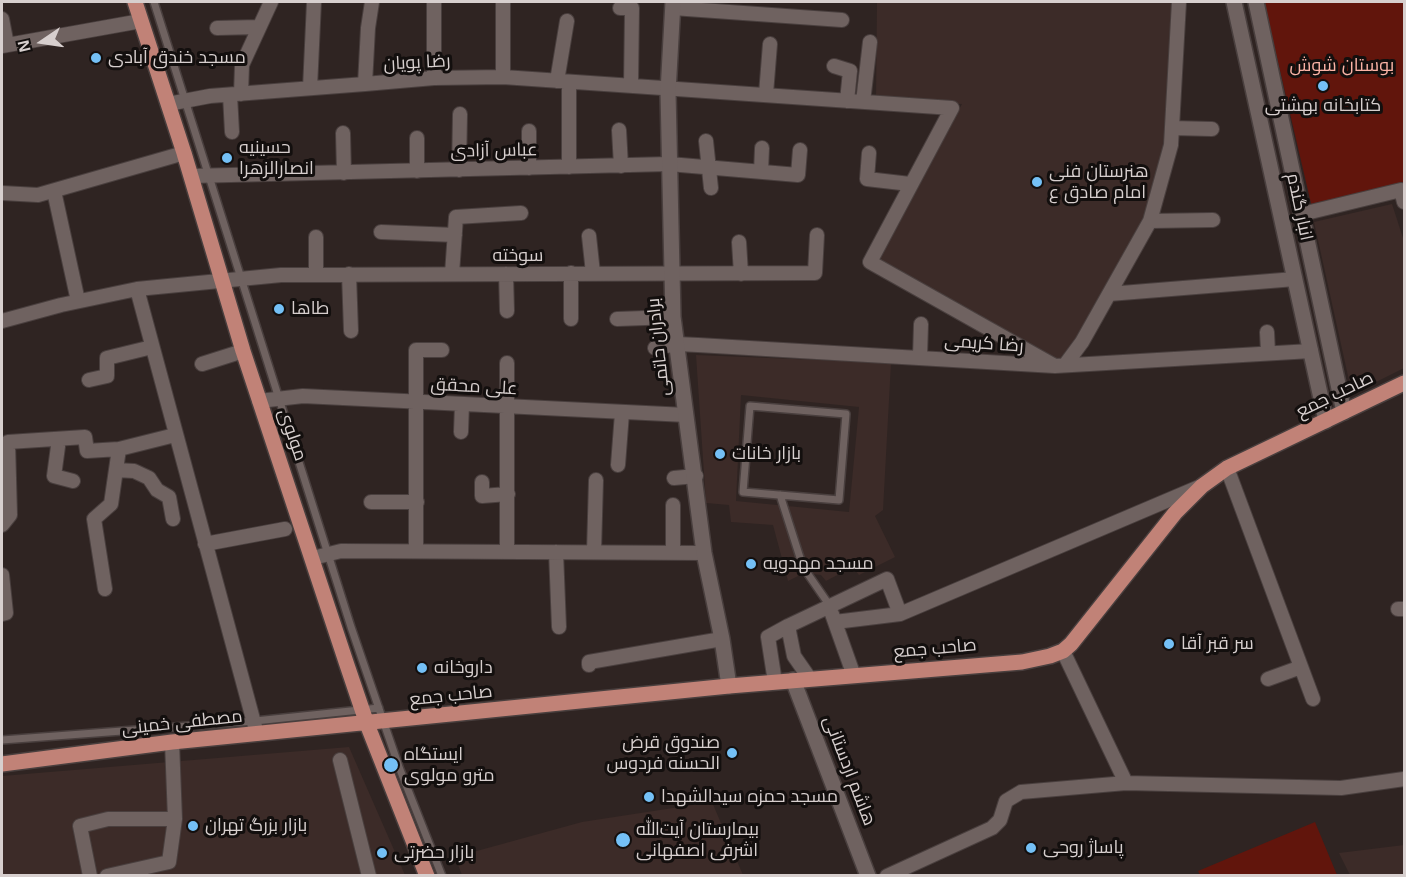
<!DOCTYPE html>
<meta charset="utf-8">
<style>
body{margin:0}
#map{position:relative;width:1406px;height:877px;overflow:hidden;background:#2f2422;font-family:Helvetica,sans-serif}
canvas{display:block}
.frame{position:absolute;inset:0;border:3px solid #d7cfce;pointer-events:none}
.north{position:absolute;left:12px;top:12px;width:60px;height:60px;-webkit-text-stroke:4px #130f0e;paint-order:stroke;rotate:257deg;font-size:16px;font-weight:700;line-height:24px;text-align:center;color:#d7cfce}
.north::after{content:'';display:block;margin:auto;width:21px;height:27px;background:#d7cfce;clip-path:polygon(50% 0,100% 100%,50% 72%,0 100%)}
</style>
<div id="map">
<canvas width="1406" height="877"></canvas>
<div class="frame"></div>
<div class="north">N</div>
</div>
<script>
const c = document.querySelector('canvas').getContext('2d');
c.lineJoin = 'round';
function fillPath(path, color) { c.fillStyle = color; c.fill(path, 'evenodd'); }
const toPath = rows => new Path2D(rows.map(r => 'M' + r).join(''));
function stroke(path, color, width, dash) { c.strokeStyle = color; c.lineWidth = width; c.lineCap = dash ? 'butt' : 'round'; c.setLineDash(dash || []); c.stroke(path); }
function drawText(font, color, halo, rows, align = 'center') {
  c.font = font + ' Helvetica,Cairo,sans-serif'; c.lineWidth = 6; c.setLineDash([]); c.textBaseline = 'middle'; c.strokeStyle = halo; c.fillStyle = color; for (const [text, x, y, turn = 0] of rows) {
    c.save(); c.translate(x, y); c.rotate((+turn || 0) * Math.PI / 180); c.textAlign = isNaN(turn) ? turn : align; if (halo) c.strokeText(text, 0, 0); c.fillText(text, 0, 0); c.restore();
  }
}
const built = toPath([
 [877,2,1173,2,1167,144,1146,219,1061,363,874,260,962,104,876,100],
 [1392,204,1404,241,1404,368,1352,394,1314,222],
 [696,355,891,363,883,510,875,516,895,557,859,575,855,570,847,570,826,581,821,575,804,573,788,581,773,525,731,522,729,505,706,503],
 [741,395,859,407,849,512,736,501],
 [349,747,405,875,2,876,2,776],
 [712,802,743,875,462,875,455,857,582,822],
 [1404,845,1404,875,1350,875,1339,853]
]);
const green = toPath([
 [1264,2,1404,2,1404,196,1313,212],
 [1315,822,1337,875,1200,875,1198,871]
]);
const lane = toPath([
 [154,2,351,627,399,767,442,876],
 [750,406,846,414,839,500,743,492,750,406],
 [780,495,803,567,830,606],
 [2,740,255,721,379,708]
]);
const street = toPath([
 [620,8,632,8,631,86],
 [673,8,842,20],
 [2,19,7,45],
 [217,28,258,27],
 [2,46,141,21],
 [834,66,850,71,847,101],
 [503,77,503,2],
 [434,78,434,2],
 [557,81,567,21],
 [569,82,569,167],
 [365,84,368,28,372,2],
 [310,88,314,2],
 [241,94,242,65,271,2],
 [766,94,770,44],
 [230,95,232,132],
 [863,102,870,42],
 [168,104,210,96,365,84,434,78,503,77,952,108,870,262,1055,366],
 [1172,128,1212,129],
 [619,130,621,166],
 [529,131,529,168],
 [343,133,344,173],
 [417,138,417,171],
 [706,141,711,188],
 [869,153,867,179,910,184],
 [459,170,460,114],
 [761,172,762,148],
 [191,176,669,164,798,175,800,150],
 [54,191,78,301],
 [2,193,38,195,184,153],
 [1302,214,1401,190,1404,202],
 [1150,221,1213,220],
 [381,232,455,235],
 [589,236,593,273],
 [739,242,741,274],
 [571,273,571,319],
 [316,274,316,237],
 [349,274,351,331],
 [452,274,456,217,521,213],
 [506,274,507,311],
 [137,289,257,734],
 [1109,294,1295,279],
 [617,319,673,317],
 [2,321,61,305,137,289,281,275,815,273,817,235],
 [1267,332,1268,352],
 [655,348,677,344,698,345,1055,366,1311,351],
 [920,357,921,324],
 [202,364,243,351],
 [1065,365,1082,342,1150,221,1171,145,1179,2],
 [89,380,107,376,107,358,152,347],
 [259,401,303,396,686,415],
 [461,432,462,404],
 [59,439,54,476,73,481],
 [618,465,622,413],
 [1227,468,1313,699],
 [116,470,134,471,149,478,157,490,169,497,173,519],
 [674,478,696,476],
 [482,482,482,496,508,494],
 [371,502,417,502],
 [673,505,673,553],
 [2,525,10,515,8,442,85,437,87,451,119,449,175,435],
 [205,544,285,529],
 [416,551,416,350,442,350],
 [507,552,507,363],
 [556,552,559,627],
 [594,552,596,480],
 [313,558,341,551,704,553],
 [2,575,6,613,2,614],
 [105,589,94,519,111,504,119,449],
 [1398,609,1404,609],
 [832,614,854,676],
 [900,614,1199,487],
 [1063,651,1126,783],
 [589,665,589,662,722,639],
 [810,679,794,656,788,626,887,579,900,614,835,622],
 [1268,679,1301,667],
 [775,682,768,637,788,626],
 [340,760,369,876],
 [90,876,80,826,108,819,175,819],
 [107,876,169,862,175,819,172,742],
 [887,876,992,828,1000,820,1006,801,1021,792,1126,783,1341,788,1404,779]
]);
const secondary = toPath([
 [673,2,668,92,673,317,704,553,722,639,729,686],
 [1234,2,1326,421],
 [1256,2,1344,412],
 [793,680,868,876]
]);
const primary = toPath([
 [135,2,184,153,243,351,346,662,367,724,427,876],
 [2,764,172,742,729,686,1022,662,1050,656,1063,651,1071,644,1175,513,1202,486,1227,468,1404,383]
]);
const markers = [
 [96,58,6,"#74c0f6"],
 [1323,86,6,"#74c0f6"],
 [227,158,6,"#74c0f6"],
 [1037,182,6,"#74c0f6"],
 [279,309,6,"#74c0f6"],
 [720,454,6,"#74c0f6"],
 [751,564,6,"#74c0f6"],
 [1169,644,6,"#74c0f6"],
 [422,668,6,"#74c0f6"],
 [732,753,6,"#74c0f6"],
 [391,765,8,"#74c0f6"],
 [649,797,6,"#74c0f6"],
 [193,826,6,"#74c0f6"],
 [623,840,8,"#74c0f6"],
 [1031,848,6,"#74c0f6"],
 [382,853,6,"#74c0f6"]
];
const poiNames = [
 ["مسجد خندق آبادی",108,58],
 ["کتابخانه بهشتی",1323,106,"center"],
 ["حسینیه",239,148],
 ["انصارالزهرا",239,169],
 ["هنرستان فنی",1049,172],
 ["امام صادق ع",1049,193],
 ["طاها",291,309],
 ["بازار خانات",732,454],
 ["مسجد مهدویه",763,564],
 ["سر قبر آقا",1181,644],
 ["داروخانه",434,668],
 ["صندوق قرض",720,743,"right"],
 ["الحسنه فردوس",720,764,"right"],
 ["ایستگاه",404,755],
 ["مترو مولوی",404,776],
 ["مسجد حمزه سیدالشهدا",661,797],
 ["بازار بزرگ تهران",205,826],
 ["بیمارستان آیت‌الله",636,830],
 ["اشرفی اصفهانی",636,851],
 ["پاساژ روحی",1043,848],
 ["بازار حضرتی",394,853]
];
const streetNames = [
 ["رضا پویان",417,63,-3],
 ["عباس آزادی",494,151,-1],
 ["انبار گندم",1299,207,78],
 ["سوخته",518,256],
 ["رضا کریمی",984,344,4],
 ["برادران حاتمی",659,347,-96],
 ["علی محقق",474,387,3],
 ["صاحب جمع",1335,395,-26],
 ["مولوی",292,435,71],
 ["صاحب جمع",935,649,-5],
 ["صاحب جمع",451,696,-6],
 ["مصطفی خمینی",182,723,-6],
 ["هاشم اردستانی",849,771,69]
];
const parkNames = [
 ["بوستان شوش",1342,66]
];
fillPath(built, '#3c2b28');
fillPath(green, '#61150c');
stroke(lane, '#493f3e', 10);
stroke(street, '#493f3e', 16);
stroke(secondary, '#493f3e', 18);
stroke(primary, '#493f3e', 18);
stroke(lane, '#6f6260', 7);
stroke(street, '#6f6260', 14);
stroke(secondary, '#6f6260', 15);
stroke(primary, '#c18277', 15);
for (const [x, y, r, color] of markers) { const dot = new Path2D(); dot.arc(x, y, r, 0, 2 * Math.PI); c.fillStyle = color; c.fill(dot); stroke(dot, '#130f0e', 2); }
drawText('18px', '#d7cfce', '#130f0e', poiNames, 'left');
drawText('18px', '#d7cfce', '#130f0e', streetNames);
drawText('18px', '#fbb3a6', '#130f0e', parkNames);
</script>
